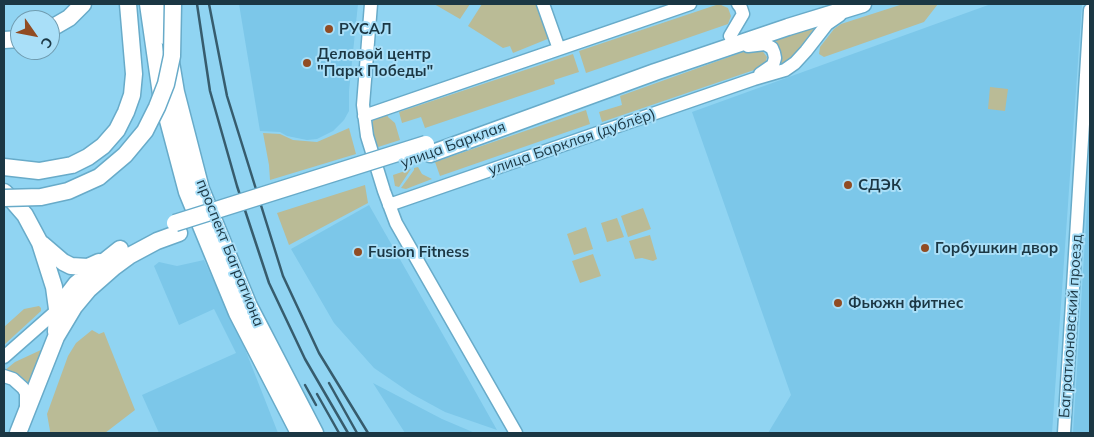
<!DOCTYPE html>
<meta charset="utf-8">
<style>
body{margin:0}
#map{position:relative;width:1094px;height:437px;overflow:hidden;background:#90d4f2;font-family:Mulish,sans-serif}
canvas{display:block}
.frame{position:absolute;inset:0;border:5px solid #1b3744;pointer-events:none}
.north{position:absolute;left:10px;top:10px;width:50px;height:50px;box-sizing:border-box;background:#a9dff8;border:1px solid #709cb0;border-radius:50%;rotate:123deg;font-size:14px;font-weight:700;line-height:20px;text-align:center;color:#1b3744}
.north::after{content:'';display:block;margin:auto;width:18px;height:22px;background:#914c23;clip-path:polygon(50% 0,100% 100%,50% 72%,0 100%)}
</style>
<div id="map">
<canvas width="1094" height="437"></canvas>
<div class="frame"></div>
<div class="north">С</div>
</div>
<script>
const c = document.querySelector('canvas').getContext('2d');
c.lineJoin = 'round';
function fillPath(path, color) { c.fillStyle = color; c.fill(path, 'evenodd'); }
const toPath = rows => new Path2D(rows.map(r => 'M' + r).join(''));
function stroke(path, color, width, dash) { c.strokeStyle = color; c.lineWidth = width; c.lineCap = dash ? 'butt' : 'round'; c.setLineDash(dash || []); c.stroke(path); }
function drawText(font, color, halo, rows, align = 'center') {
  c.font = font + ' Mulish,sans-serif'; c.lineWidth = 4; c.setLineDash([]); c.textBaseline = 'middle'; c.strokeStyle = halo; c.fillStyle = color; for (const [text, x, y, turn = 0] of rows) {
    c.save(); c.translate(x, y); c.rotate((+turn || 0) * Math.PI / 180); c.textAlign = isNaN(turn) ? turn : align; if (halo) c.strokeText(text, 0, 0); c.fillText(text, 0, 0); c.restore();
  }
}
const built = toPath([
 [239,4,358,4,349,91,349,111,344,120,333,131,317,139,307,140,287,136,280,132,260,131],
 [991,4,1082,4,1052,433,768,433,791,395,692,112],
 [1090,159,1090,433,1073,433],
 [369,205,466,375,497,430,445,412,412,394,374,368,334,323,291,249],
 [204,260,245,349,278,433,159,433,142,395,236,353,214,309,179,325,154,266,159,262,177,266],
 [373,383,442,419,475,433,405,433]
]);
const green = toPath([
 [434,4,470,4,460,19],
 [482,4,539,4,550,38,513,53,510,46,503,48,468,26],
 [719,4,728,8,731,16,728,24,586,73,579,51],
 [903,4,938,4,924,22,824,57,819,54,820,47,834,29,841,24],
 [818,24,792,58,782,65,779,65,769,40],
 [754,48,761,49,767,57,765,64,760,68,602,122,599,112,622,105,620,96],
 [573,54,579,72,554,80,555,84,425,128,421,117,402,123,399,112],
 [990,87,1008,89,1005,111,988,109],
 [386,110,388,117,395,123,400,140,375,148,368,128,378,114],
 [586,110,590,124,440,176,435,162],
 [349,128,356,154,270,180,269,165,263,133,280,134,293,140,317,142],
 [418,167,422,174,432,179,406,189,401,188,414,170,414,168],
 [411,169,399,187,395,186,393,175],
 [365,185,368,203,289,245,277,213],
 [643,208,651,229,628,237,621,216],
 [617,218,624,237,607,242,601,223],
 [586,227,593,249,574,255,567,234],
 [650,235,657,259,653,261,642,258,635,259,629,241],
 [593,254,601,276,580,283,572,261],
 [39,306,41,308,41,311,4,345,4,327,24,309],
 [92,330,99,334,104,332,135,410,105,433,50,433,50,431,47,414,68,356,76,343],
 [43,349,30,384,18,374,4,371,15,362]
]);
const minor = toPath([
 [371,4,363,105,367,136,384,191,396,223,516,433],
 [543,4,559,49],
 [730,36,743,14,741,8,738,4],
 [748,46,765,44,772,48,774,53,775,58,773,65,760,74],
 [364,116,690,4],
 [389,205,754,79,785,70,795,63,806,51,827,24,840,15],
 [4,357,62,306],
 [4,376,13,379,23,388,26,393,26,409],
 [1064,433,1090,10]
]);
const major = toPath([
 [148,4,161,94,187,192,237,313,299,433],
 [163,4,168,38],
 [50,29,69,18,83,4],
 [4,40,20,39],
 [171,62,176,92,201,189,249,306,315,433],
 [430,154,655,72,788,27,863,4],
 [4,167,39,171,72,165,88,157,103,146,117,130,126,112,132,95,134,74,128,4],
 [4,192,12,200,25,215,40,243,54,287,57,309,56,332],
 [42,244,63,262,71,266,88,267,99,262],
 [57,309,76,284,120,249],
 [18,433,56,337,74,307,89,289,114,267,129,256,157,241,179,233]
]);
const rail = toPath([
 [197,4,210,91,237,186,269,283,305,359,348,433],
 [209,4,227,96,283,276,319,353,368,433],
 [329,383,357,433],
 [305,385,316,405],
 [317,394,339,433]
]);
const majorBridge = toPath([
 [4,198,41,197,68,191,99,177,125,155,145,131,157,107,166,84,172,56,173,4],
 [175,223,426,144]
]);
const markers = [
 [329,29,5,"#914c23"],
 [307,63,5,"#914c23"],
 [848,185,5,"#914c23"],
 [925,248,5,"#914c23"],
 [358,252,5,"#914c23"],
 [838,303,5,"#914c23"]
];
const poiNames = [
 ["РУСАЛ",339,29],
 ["Деловой центр",317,54],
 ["\"Парк Победы\"",317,71],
 ["СДЭК",858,185],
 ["Горбушкин двор",935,248],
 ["Fusion Fitness",368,252],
 ["Фьюжн фитнес",848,303]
];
const streetNames = [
 ["улица Барклая (дублёр)",572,142,-19],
 ["улица Барклая",453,145,-20],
 ["проспект Багратиона",230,253,68],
 ["Багратионовский проезд",1071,326,-86]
];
fillPath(built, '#7cc7e9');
fillPath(green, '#babb96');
stroke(minor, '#68abc9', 15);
stroke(major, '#68abc9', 19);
stroke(minor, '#fff', 12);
stroke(major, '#fff', 16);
stroke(rail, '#375c6d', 2.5);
stroke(majorBridge, '#68abc9', 19, []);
stroke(majorBridge, '#fff', 16);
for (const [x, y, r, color] of markers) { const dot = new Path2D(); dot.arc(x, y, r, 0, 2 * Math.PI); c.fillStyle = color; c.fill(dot); stroke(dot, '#a9dff8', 2); }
drawText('bold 15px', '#1b3744', '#a9dff8', poiNames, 'left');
drawText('15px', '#1b3744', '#a9dff8', streetNames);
</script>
